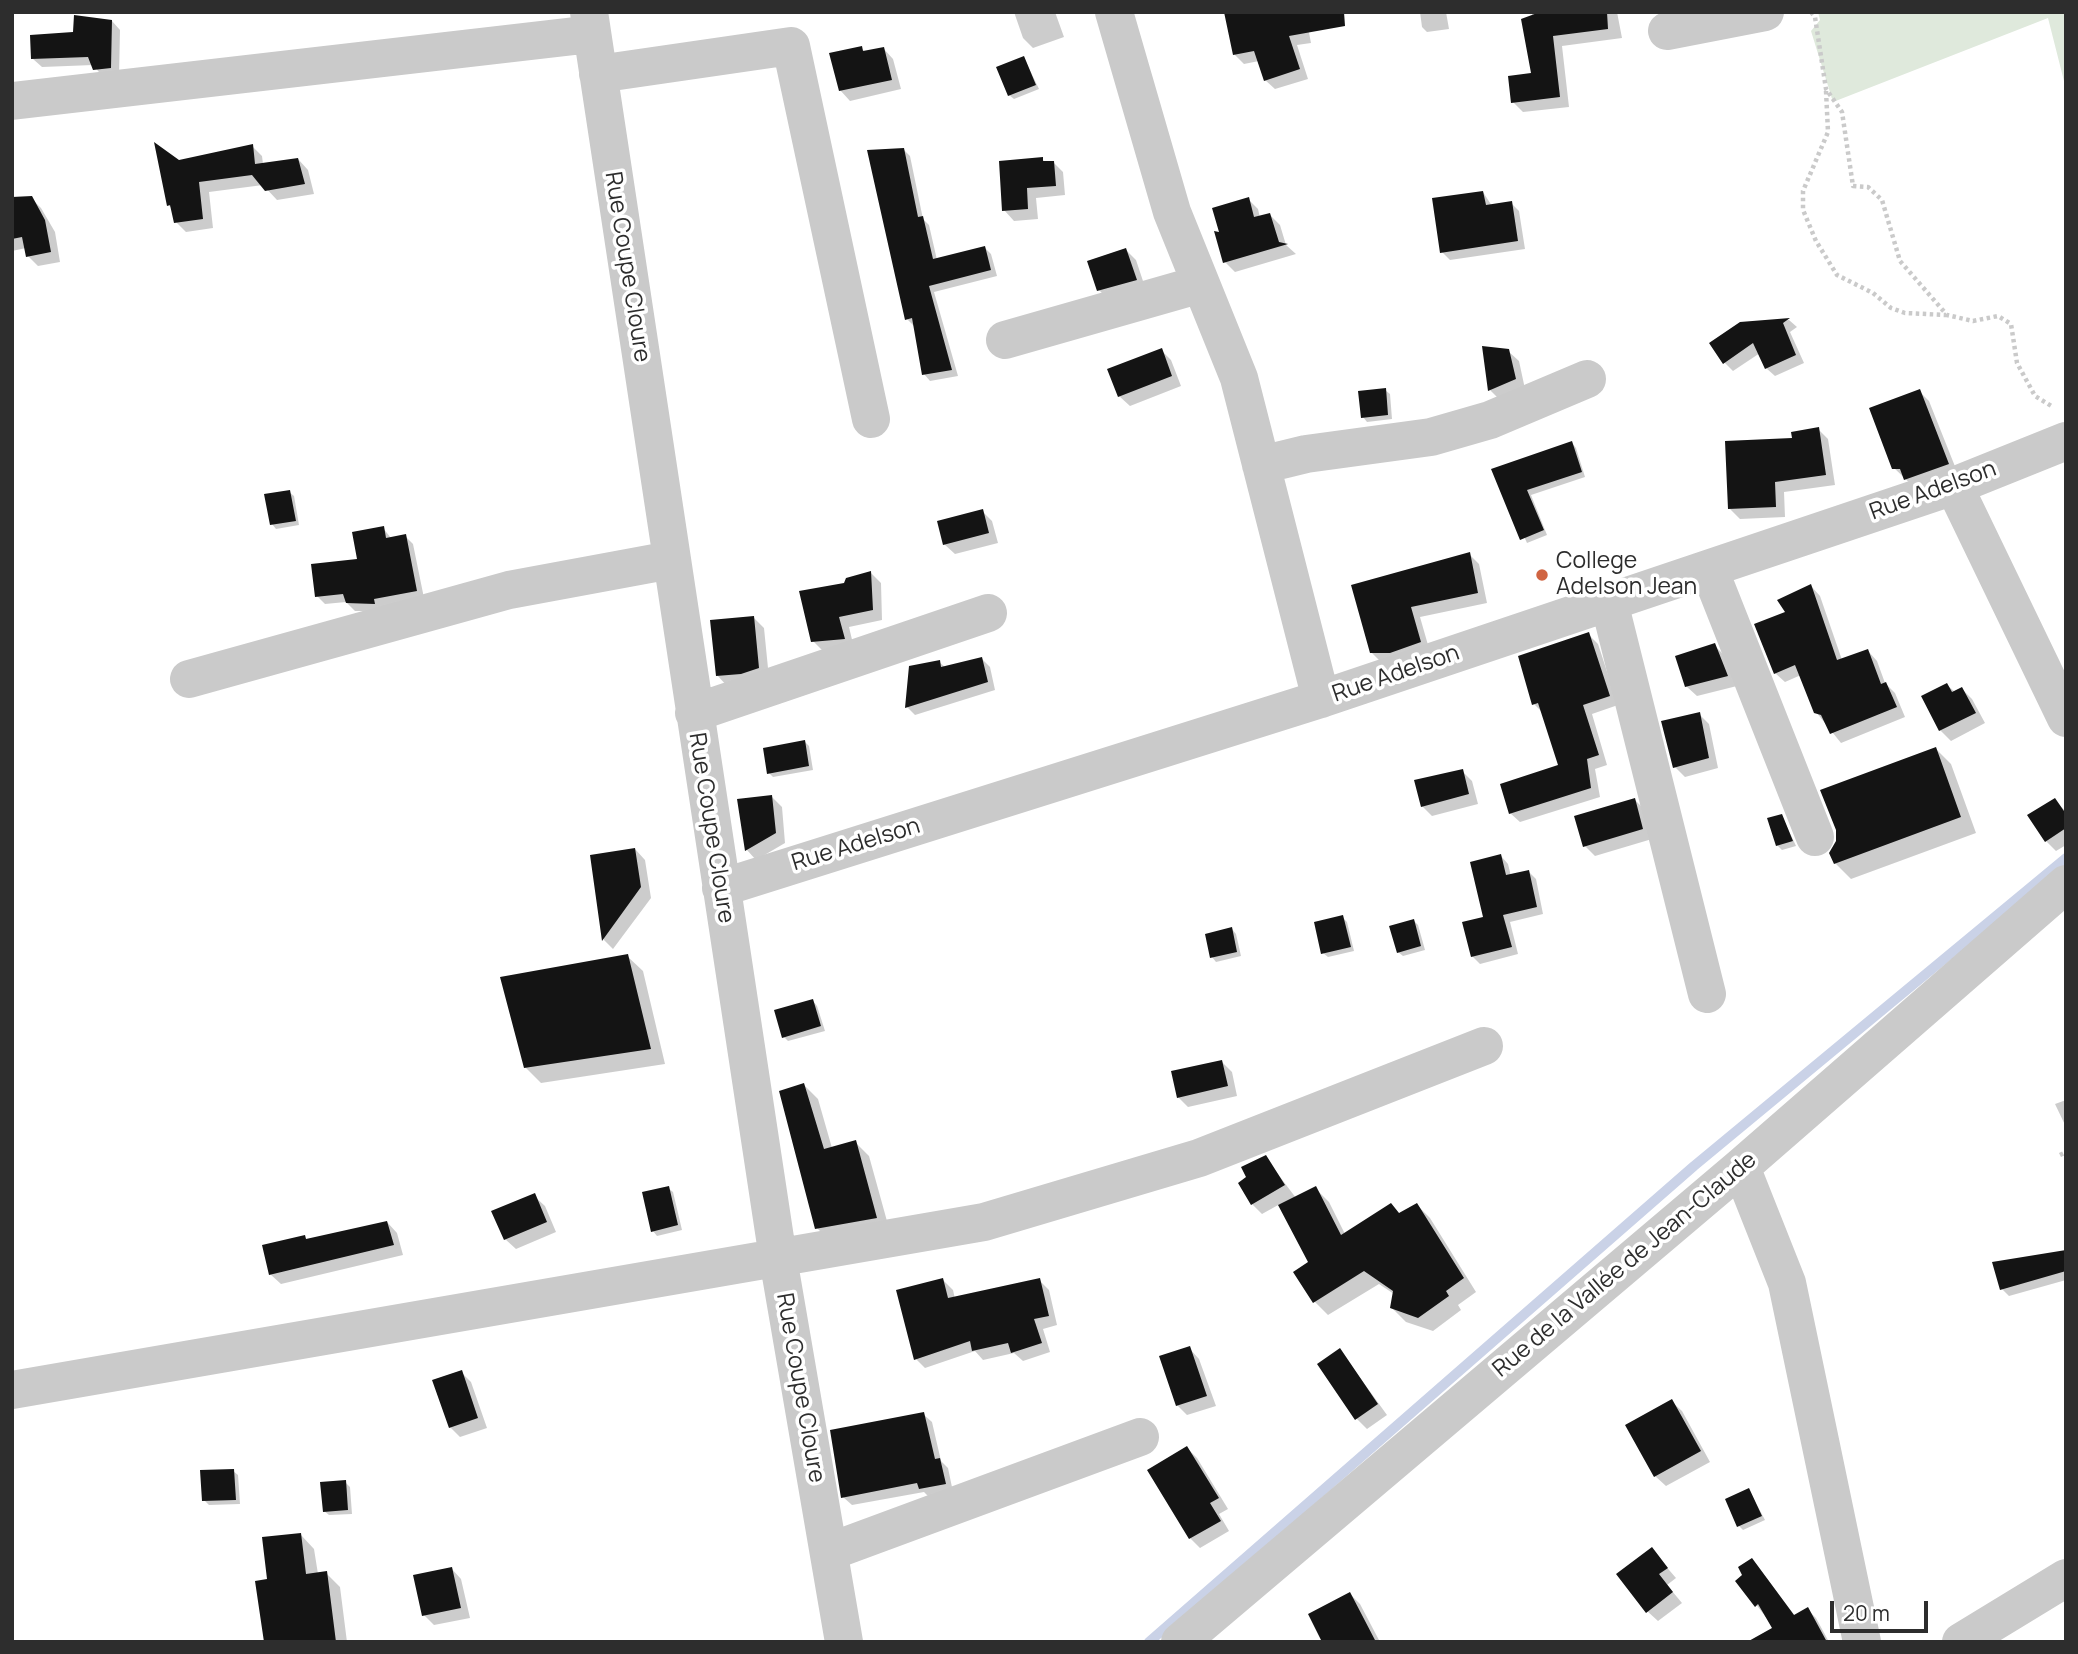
<!DOCTYPE html>
<meta charset="utf-8">
<style>
body{margin:0}
#map{position:relative;width:2078px;height:1654px;overflow:hidden;background:#fff;font-family:Manrope,sans-serif}
canvas{display:block}
.frame{position:absolute;inset:0;border:14px solid #2d2d2d;pointer-events:none}
.scale{position:absolute;left:1830px;top:1601px;width:98px;height:32px;box-sizing:border-box;border:4px solid #2d2d2d;border-top:0;padding-left:9px;font-size:21px;line-height:24px;white-space:nowrap;color:#2d2d2d;-webkit-text-stroke:5px #fff;paint-order:stroke}
</style>
<div id="map">
<canvas width="2078" height="1654"></canvas>
<div class="frame"></div>
<div class="scale">20 m</div>
</div>
<script>
const c = document.querySelector('canvas').getContext('2d');
c.lineJoin = 'round';
function fillPath(path, color) { c.fillStyle = color; c.fill(path, 'evenodd'); }
const toPath = rows => new Path2D(rows.map(r => 'M' + r).join(''));
function stroke(path, color, width, dash) { c.strokeStyle = color; c.lineWidth = width; c.lineCap = dash ? 'butt' : 'round'; c.setLineDash(dash || []); c.stroke(path); }
function drawText(font, color, halo, rows, align = 'center') {
  c.font = font + ' Manrope,sans-serif'; c.lineWidth = 7; c.setLineDash([]); c.textBaseline = 'middle'; c.strokeStyle = halo; c.fillStyle = color; for (const [text, x, y, turn = 0] of rows) {
    c.save(); c.translate(x, y); c.rotate((+turn || 0) * Math.PI / 180); c.textAlign = isNaN(turn) ? turn : align; if (halo) c.strokeText(text, 0, 0); c.fillText(text, 0, 0); c.restore();
  }
}
const green = toPath([
 [1818,12,2066,12,2066,89,2048,18,1833,102,1811,31,1820,20]
]);
const shadow = toPath([
 [1014,12,1055,12,1064,37,1033,48,1023,38],
 [1305,12,1311,43,1297,45,1308,79,1275,89,1265,80,1259,61,1244,64,1234,54],
 [1420,12,1446,12,1449,29,1427,32,1422,27],
 [1532,12,1617,12,1622,38,1562,46,1569,107,1523,112,1513,102,1533,75],
 [112,21,120,30,119,76,104,78,93,65,42,67,33,59,75,34],
 [861,48,865,52,883,48,893,59,901,89,850,101,840,90],
 [1024,58,1039,89,1014,99,1009,95],
 [252,146,262,156,263,164,298,159,308,170,314,194,277,200,263,185,209,192,213,228,186,232,176,222,173,209,168,205,179,161],
 [903,149,910,156,923,219,929,225,937,260,985,248,991,254,997,276,934,292,958,376,930,381,924,374,914,326,907,319],
 [1042,159,1046,163,1053,162,1063,172,1065,195,1036,198,1038,219,1014,221,1004,210],
 [1483,192,1492,206,1511,203,1519,211,1525,249,1450,260,1442,252],
 [12,198,31,198,41,208,55,232,60,262,38,266,28,256,26,248,12,251],
 [1248,199,1258,209,1260,218,1270,215,1280,225,1286,245,1296,254,1235,272,1225,262,1222,235],
 [1126,250,1136,260,1146,290,1109,300,1099,290],
 [1789,320,1797,327,1790,332,1804,363,1775,376,1766,368,1760,353,1733,371,1724,362,1743,324],
 [1161,350,1171,360,1181,386,1130,406,1119,396],
 [1508,351,1519,361,1525,389,1500,400,1490,390],
 [1385,390,1390,394,1392,419,1367,422,1363,417],
 [1919,391,1929,401,1958,474,1916,489,1894,468],
 [1818,429,1828,439,1835,485,1784,492,1785,517,1740,519,1730,509,1794,440],
 [1572,443,1576,448,1585,477,1531,495,1547,535,1527,543,1494,470],
 [289,492,294,496,299,525,276,529,272,524],
 [982,511,992,521,998,543,955,554,944,544],
 [383,528,391,538,405,536,413,544,424,598,382,611,355,611,346,602,325,604,317,596,359,561],
 [1469,554,1479,564,1487,603,1420,617,1430,652,1382,663,1371,652,1353,586],
 [871,573,881,583,882,620,849,627,854,648,823,651,813,641,846,584],
 [1811,586,1820,596,1842,660,1868,651,1877,661,1885,683,1895,693,1905,717,1841,743,1816,712,1801,675,1785,682,1775,673,1788,613],
 [754,618,764,628,769,678,727,686,717,675],
 [1588,634,1598,644,1618,705,1592,714,1607,765,1595,769,1600,797,1520,822,1510,813,1560,766,1543,713,1534,704],
 [1714,645,1724,655,1737,686,1697,696,1686,686],
 [982,659,990,667,995,690,915,715,907,707,939,662,945,667],
 [1947,685,1955,692,1962,689,1972,699,1985,723,1951,741,1940,730,1923,697],
 [1699,714,1709,724,1718,768,1685,777,1675,767],
 [805,742,809,746,813,770,773,777,769,773],
 [1936,749,1951,764,1976,833,1851,879,1835,863],
 [1462,771,1472,781,1478,804,1432,816,1422,806],
 [772,797,782,807,785,843,756,860,747,850,739,801],
 [1635,800,1645,810,1652,839,1595,856,1585,846],
 [2055,800,2066,812,2066,845,2056,851,2046,841],
 [1782,816,1796,846,1782,850,1777,845],
 [635,849,645,860,651,898,613,949,604,940,592,856],
 [1501,856,1508,864,1511,876,1529,872,1536,879,1543,914,1510,922,1518,954,1480,964,1472,956],
 [1342,917,1347,922,1354,951,1328,957,1323,953],
 [1414,921,1418,925,1425,950,1403,956,1398,952],
 [1232,929,1236,934,1241,956,1216,962,1212,957],
 [627,956,643,971,665,1064,541,1083,525,1067],
 [813,1001,817,1006,825,1031,788,1041,784,1037],
 [1222,1062,1232,1072,1237,1096,1188,1107,1178,1097],
 [804,1085,818,1099,832,1148,855,1142,869,1156,890,1232,831,1242,817,1228],
 [2066,1100,2066,1127,2055,1104],
 [1265,1157,1296,1198,1315,1188,1329,1202,1345,1234,1400,1215,1417,1205,1430,1218,1476,1292,1458,1305,1461,1310,1433,1331,1406,1322,1392,1308,1394,1294,1379,1284,1328,1315,1315,1302,1296,1272,1310,1263,1280,1204,1262,1214,1252,1204],
 [668,1188,673,1192,682,1230,657,1236,653,1231],
 [534,1196,545,1206,556,1232,516,1249,505,1239],
 [387,1222,397,1233,403,1255,281,1284,270,1274,304,1237,308,1241],
 [2066,1252,2066,1280,2009,1296,2002,1289],
 [943,1280,953,1290,955,1299,1039,1280,1049,1290,1057,1325,1043,1329,1050,1352,1023,1361,1014,1353,983,1360,975,1351,925,1368,916,1359],
 [1189,1348,1199,1359,1216,1406,1187,1415,1177,1405],
 [1340,1350,1387,1415,1367,1429,1357,1419],
 [461,1372,471,1382,487,1428,460,1437,450,1427],
 [1671,1401,1682,1411,1710,1462,1666,1486,1655,1476],
 [923,1414,932,1422,941,1461,948,1468,953,1492,929,1497,924,1492,852,1505,843,1497],
 [1187,1448,1197,1458,1228,1509,1219,1514,1229,1531,1200,1548,1190,1538,1149,1470],
 [233,1471,238,1475,240,1504,209,1505,204,1500],
 [345,1482,350,1487,352,1514,329,1515,324,1511],
 [1749,1490,1765,1520,1743,1530,1739,1526],
 [301,1535,314,1549,318,1574,326,1573,340,1587,347,1642,265,1642,269,1581],
 [1651,1549,1676,1578,1667,1585,1682,1603,1658,1621,1647,1611],
 [451,1568,461,1579,470,1618,434,1625,424,1615],
 [1765,1576,1795,1616,1808,1610,1816,1618,1829,1642,1785,1642,1738,1581],
 [1350,1594,1360,1604,1380,1642,1324,1642]
]);
const stream = toPath([
 [1149,1642,1694,1166,2066,858]
]);
const building = toPath([
 [1224,12,1344,12,1345,26,1289,36,1300,69,1264,81,1254,51,1233,55],
 [1540,12,1607,12,1608,29,1553,36,1560,97,1511,103,1508,76,1531,73,1521,19],
 [74,15,112,20,111,68,93,70,88,57,31,59,30,35,73,32],
 [862,46,863,51,884,47,892,80,839,91,829,53],
 [1024,56,1036,85,1008,96,996,67],
 [154,142,179,160,253,144,255,164,298,158,305,184,265,191,252,175,199,182,203,219,174,223,170,205,167,206],
 [904,148,918,217,923,216,933,259,985,246,991,270,929,286,952,370,922,375,912,318,905,320,867,150],
 [1043,157,1043,161,1054,161,1056,186,1027,188,1028,209,1002,211,999,161],
 [1483,191,1486,205,1512,201,1518,241,1440,253,1432,198],
 [32,196,45,220,51,252,26,257,22,237,12,239,12,197],
 [1249,197,1254,217,1270,213,1279,242,1288,244,1223,263,1214,231,1219,232,1212,208],
 [1126,248,1137,280,1097,291,1087,261],
 [1790,318,1783,323,1796,355,1765,369,1753,343,1723,364,1709,343,1740,322],
 [1482,346,1509,349,1516,379,1488,391],
 [1162,348,1172,376,1118,397,1107,369],
 [1386,388,1388,415,1361,418,1358,391],
 [1920,389,1949,464,1904,480,1900,469,1892,469,1869,408],
 [1819,427,1826,475,1775,482,1776,507,1728,509,1725,441,1792,438,1791,432],
 [1572,441,1582,472,1527,490,1544,530,1520,540,1491,469],
 [290,490,296,521,270,525,264,494],
 [983,509,989,533,943,545,937,521],
 [384,526,386,538,406,534,417,591,374,599,375,604,346,603,343,594,315,597,311,564,357,559,352,532],
 [1470,552,1478,593,1411,607,1421,642,1390,653,1370,653,1351,585],
 [871,571,873,610,839,617,845,639,811,642,799,591,844,583,846,578],
 [1811,584,1837,660,1868,649,1881,684,1886,682,1897,707,1830,734,1821,715,1814,713,1795,665,1774,674,1754,624,1785,612,1777,600],
 [754,616,759,668,741,674,716,676,710,620],
 [1589,632,1610,696,1583,705,1599,755,1587,759,1591,788,1509,814,1500,784,1558,765,1538,703,1532,705,1518,656],
 [1715,643,1728,676,1685,687,1675,656],
 [982,657,988,682,905,708,909,666,940,660,941,667],
 [1947,683,1952,692,1962,687,1976,713,1939,731,1921,696],
 [1700,712,1709,758,1673,768,1661,721],
 [805,740,809,766,767,774,763,748],
 [1936,747,1961,817,1834,864,1829,853,1836,841,1836,830,1820,790],
 [1463,769,1469,794,1421,807,1414,780],
 [772,795,776,833,745,851,737,799],
 [1635,798,1643,829,1583,847,1574,816],
 [2055,798,2066,814,2066,828,2045,842,2027,815],
 [1782,814,1793,841,1776,846,1767,818],
 [635,848,641,887,602,941,590,855],
 [1501,854,1506,875,1529,870,1537,907,1503,915,1512,947,1471,957,1462,922,1483,917,1470,862],
 [1343,915,1351,947,1321,954,1314,922],
 [1414,919,1421,946,1397,953,1389,926],
 [1232,927,1237,952,1210,958,1205,934],
 [628,954,651,1049,524,1068,500,977],
 [813,999,821,1026,782,1038,774,1010],
 [1222,1060,1228,1086,1177,1098,1171,1071],
 [804,1083,824,1149,856,1140,877,1218,815,1229,779,1091],
 [1266,1155,1285,1185,1251,1205,1238,1183,1246,1177,1241,1167],
 [669,1186,678,1225,651,1232,642,1192],
 [1316,1186,1341,1235,1391,1203,1399,1213,1417,1203,1464,1278,1446,1291,1449,1296,1418,1318,1390,1308,1393,1291,1364,1271,1313,1303,1293,1272,1308,1262,1278,1205],
 [535,1193,547,1222,504,1240,491,1211],
 [387,1221,394,1245,269,1275,262,1245,305,1235,306,1239],
 [2066,1250,2066,1271,2000,1290,1992,1262],
 [943,1278,948,1298,1040,1278,1049,1316,1034,1319,1042,1343,1011,1353,1008,1343,972,1351,970,1341,914,1360,896,1290],
 [1190,1346,1207,1396,1176,1406,1159,1356],
 [1340,1348,1378,1404,1355,1420,1317,1364],
 [462,1370,478,1418,449,1428,432,1380],
 [1672,1399,1701,1451,1654,1477,1625,1425],
 [924,1412,935,1459,940,1458,946,1484,919,1489,917,1483,841,1498,830,1430],
 [1187,1446,1219,1498,1210,1503,1221,1521,1189,1539,1147,1470],
 [234,1469,236,1500,202,1501,200,1470],
 [346,1480,348,1510,323,1512,320,1482],
 [1749,1488,1762,1516,1737,1527,1725,1499],
 [301,1533,306,1574,327,1571,336,1642,264,1642,255,1581,267,1579,262,1537],
 [1652,1547,1668,1568,1659,1574,1673,1592,1646,1613,1616,1574],
 [1752,1558,1794,1615,1808,1607,1827,1642,1747,1642,1772,1628,1758,1604,1755,1607,1735,1581,1742,1575,1738,1567],
 [452,1567,461,1608,422,1616,413,1575],
 [1350,1592,1376,1642,1322,1642,1308,1614]
]);
const path = toPath([
 [1811,12,1815,17,1826,89,1842,112,1853,186,1868,187,1882,200,1900,261,1947,315,1973,321,1998,316,2011,324,2017,363,2035,396,2053,407],
 [1826,91,1828,132,1803,191,1803,210,1816,241,1837,275,1873,293,1891,308,1905,313,1946,315],
 [2060,1155,2066,1152]
]);
const minor = toPath([
 [589,12,778,1258,844,1642],
 [1114,12,1172,212,1239,378,1321,699],
 [1667,31,1765,12],
 [598,74,791,46,871,419],
 [12,101,592,34],
 [1005,340,1201,284],
 [1261,465,1306,454,1431,437,1490,420,1587,379],
 [1954,486,2066,718],
 [1709,569,1815,837],
 [1609,602,1707,994],
 [189,679,509,590,671,560],
 [694,713,988,613],
 [721,888,1321,699,1954,486,2066,441],
 [1741,1167,1787,1283,1862,1642],
 [12,1390,984,1222,1199,1158,1484,1046],
 [829,1552,1140,1437],
 [1180,1642,1741,1167,2066,884],
 [1961,1642,2066,1578]
]);
const markers = [
 [1542,575,7,"#d06442"]
];
const streetNames = [
 ["Rue Coupe Cloure",627,267,81],
 ["Rue Adelson",1933,491,-20],
 ["Rue Adelson",1396,674,-19],
 ["Rue Coupe Cloure",711,828,81],
 ["Rue Adelson",856,845,-17],
 ["Rue de la Vallée de Jean-Claude",1625,1265,-40],
 ["Rue Coupe Cloure",800,1388,80]
];
const poiNames = [
 ["College",1556,562],
 ["Adelson Jean",1556,588]
];
fillPath(green, '#dfe9dc');
fillPath(shadow, '#0003');
stroke(stream, '#cad2e7', 10);
fillPath(building, '#141414');
stroke(path, '#cacaca', 4.5, [3.5, 3.5]);
stroke(minor, '#cacaca', 38);
for (const [x, y, r, color] of markers) { const dot = new Path2D(); dot.arc(x, y, r, 0, 2 * Math.PI); c.fillStyle = color; c.fill(dot); stroke(dot, '#fff', 2.5); }
drawText('23px', '#2d2d2d', '#fff', streetNames);
drawText('23px', '#2d2d2d', '#fff', poiNames, 'left');
</script>
